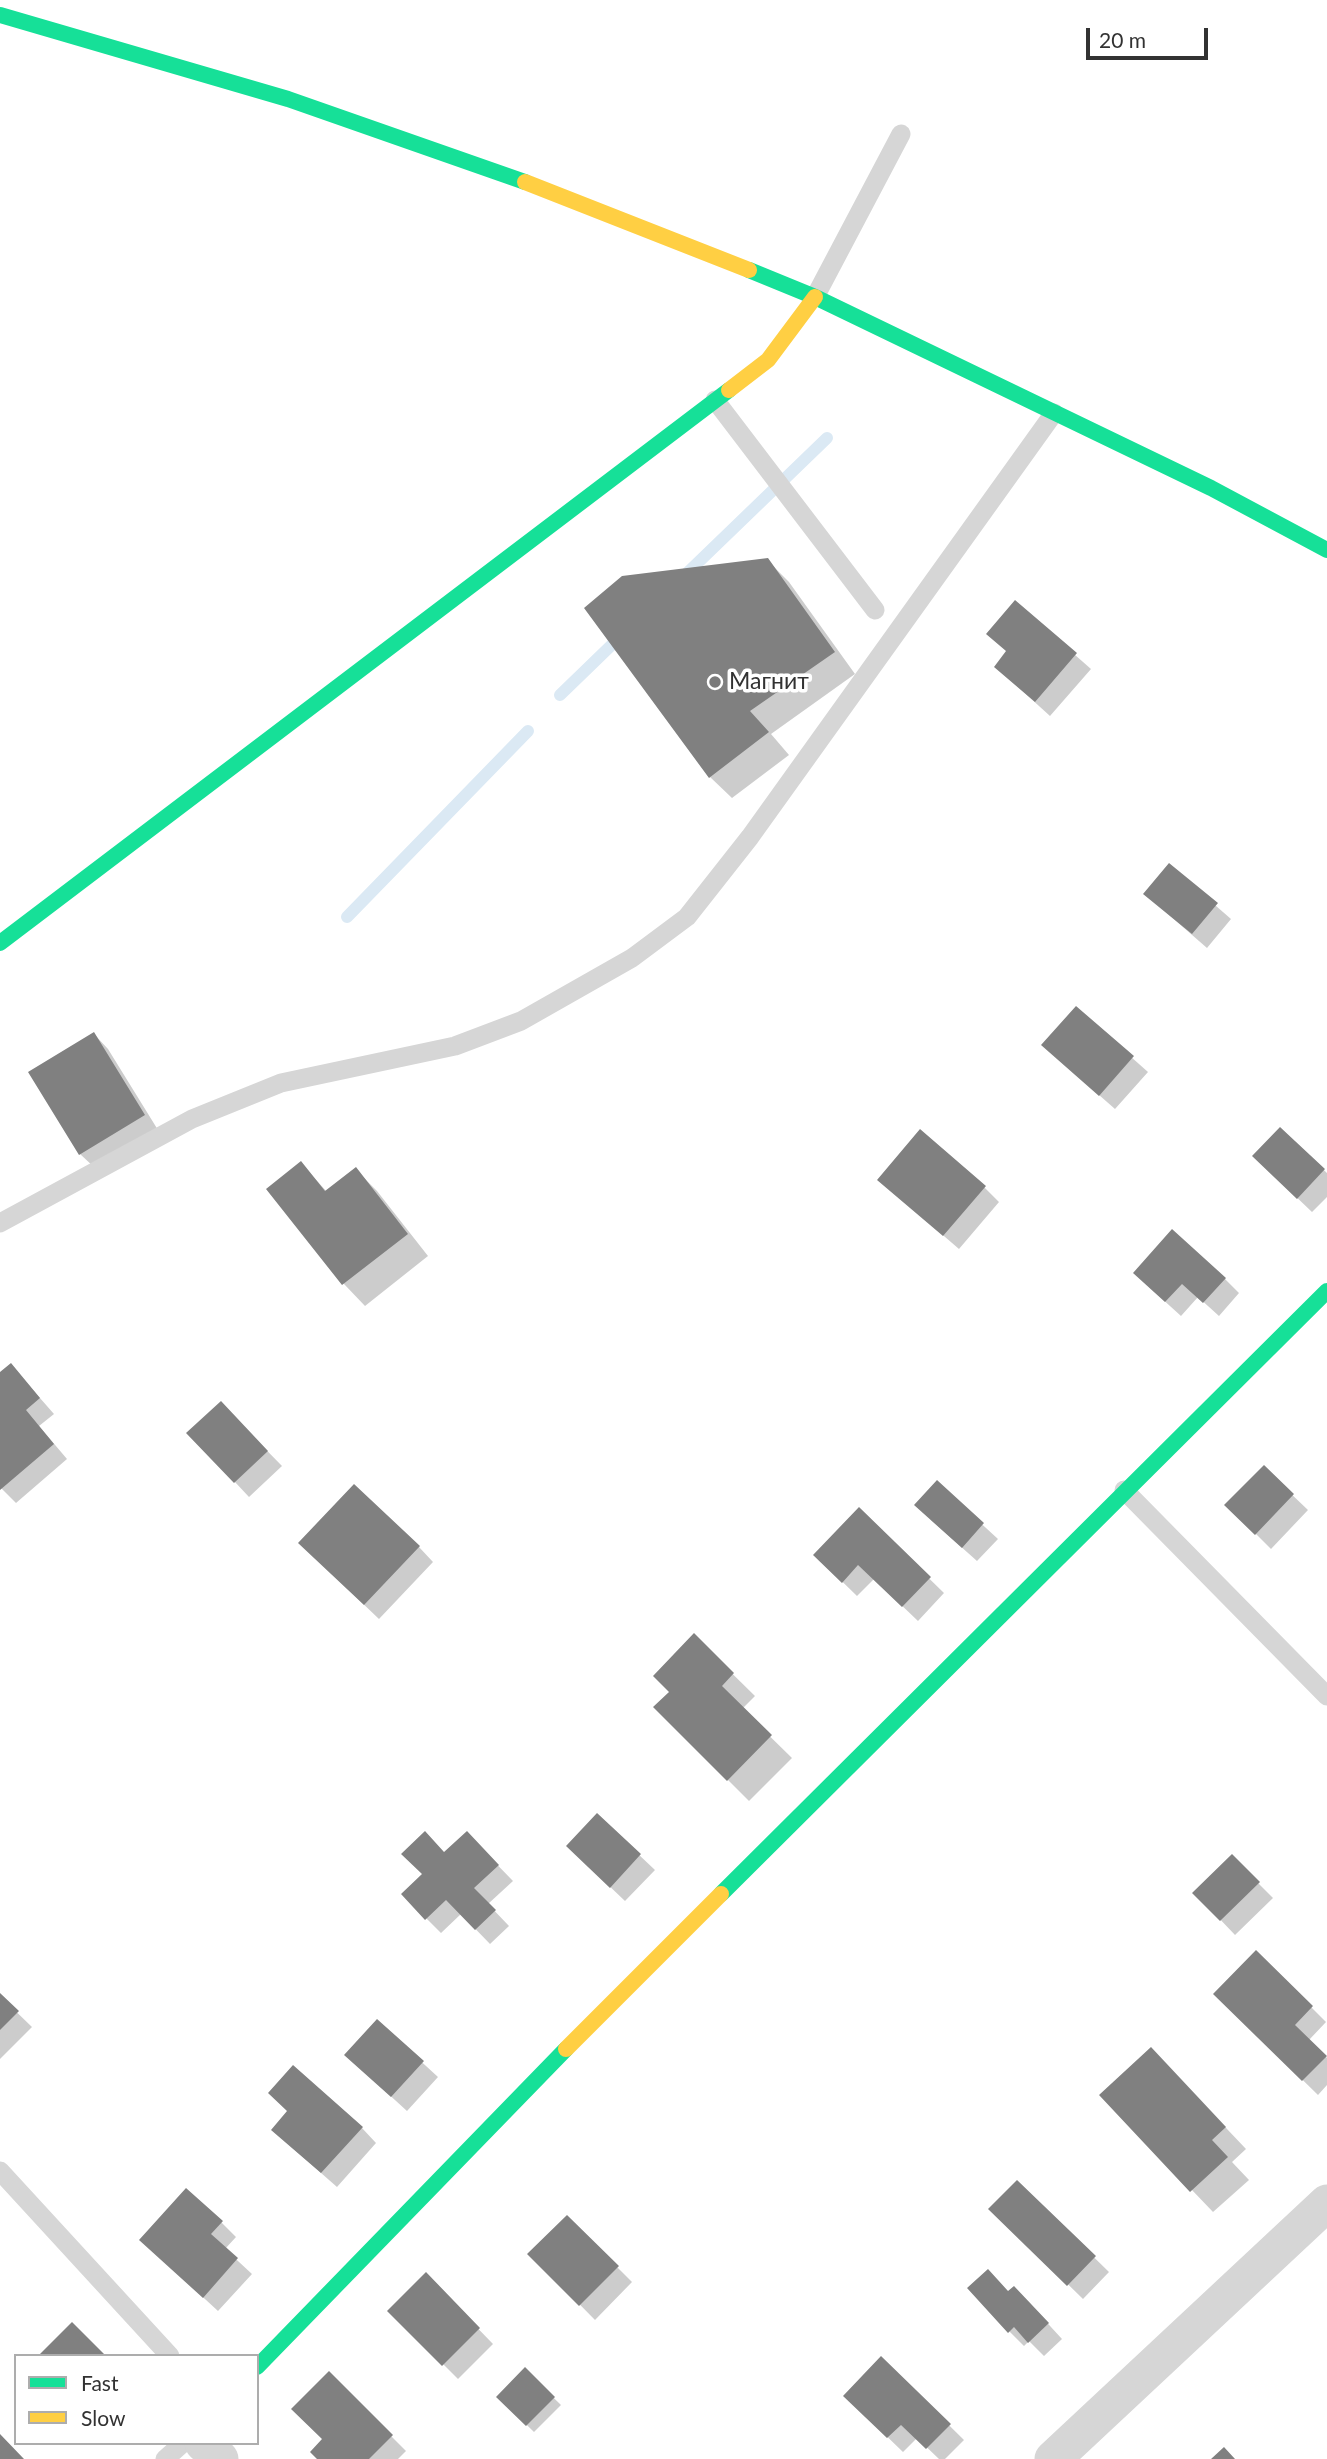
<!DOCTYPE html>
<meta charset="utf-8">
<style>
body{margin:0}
#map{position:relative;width:1327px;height:2459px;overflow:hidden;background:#fff;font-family:Lato,sans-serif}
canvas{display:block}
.legend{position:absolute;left:14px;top:2354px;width:245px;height:91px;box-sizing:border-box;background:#fff;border:2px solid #adadad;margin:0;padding:9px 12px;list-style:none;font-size:21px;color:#323232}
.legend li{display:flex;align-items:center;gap:14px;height:35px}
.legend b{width:35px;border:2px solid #adadad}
.scale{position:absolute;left:1086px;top:28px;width:122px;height:32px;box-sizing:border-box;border:4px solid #323232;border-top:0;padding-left:9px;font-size:21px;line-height:24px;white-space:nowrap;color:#323232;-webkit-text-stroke:5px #fff;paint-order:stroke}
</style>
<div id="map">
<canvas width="1327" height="2459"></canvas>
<ul class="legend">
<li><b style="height:9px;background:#16e098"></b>Fast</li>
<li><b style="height:9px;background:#ffcf43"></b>Slow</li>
</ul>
<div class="scale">20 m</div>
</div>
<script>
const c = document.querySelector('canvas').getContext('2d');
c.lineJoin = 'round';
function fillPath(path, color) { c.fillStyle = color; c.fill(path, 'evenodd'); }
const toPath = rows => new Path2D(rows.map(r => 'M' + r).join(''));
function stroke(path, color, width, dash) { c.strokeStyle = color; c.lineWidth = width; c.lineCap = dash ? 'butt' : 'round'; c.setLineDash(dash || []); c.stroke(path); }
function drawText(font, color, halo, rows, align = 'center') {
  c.font = font + ' Lato,sans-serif'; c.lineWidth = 7; c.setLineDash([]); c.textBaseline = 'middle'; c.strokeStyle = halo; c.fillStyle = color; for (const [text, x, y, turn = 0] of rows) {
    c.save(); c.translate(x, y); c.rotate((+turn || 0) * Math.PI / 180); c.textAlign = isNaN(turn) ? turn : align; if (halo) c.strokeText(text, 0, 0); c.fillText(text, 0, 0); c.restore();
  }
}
const shadow = toPath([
 [767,560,789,582,855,674,771,734,789,755,732,798,710,777],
 [1016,603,1091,669,1050,716,996,667,1008,652,988,634],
 [1169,865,1231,919,1207,948,1145,894],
 [1076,1008,1148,1072,1115,1109,1058,1059],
 [94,1034,108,1049,158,1130,95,1168,80,1154],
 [1280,1129,1327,1173,1327,1197,1312,1212,1269,1171],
 [301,1163,327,1192,356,1170,377,1191,428,1256,365,1306,344,1284,268,1189],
 [879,1180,984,1187,999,1202,959,1249],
 [1225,1279,1239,1293,1219,1316,1198,1297,1181,1316,1149,1287],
 [11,1365,54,1414,39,1426,67,1459,16,1503,0,1487,0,1374],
 [235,1418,282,1466,249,1497,189,1433],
 [1264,1468,1308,1510,1271,1549,1227,1505],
 [937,1483,998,1539,977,1561,931,1520],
 [859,1510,944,1593,918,1621,874,1579,857,1596,815,1555],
 [419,1547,433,1562,379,1619,315,1558],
 [694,1636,755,1696,742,1709,792,1758,749,1801,655,1707,671,1692],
 [598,1816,655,1870,625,1901,583,1861],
 [481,1848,513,1881,488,1904,509,1926,490,1944,461,1914,441,1933,426,1918,444,1854],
 [1232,1857,1273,1898,1235,1935,1195,1893],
 [1256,1952,1326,2022,1309,2040,1327,2058,1327,2085,1318,2095,1215,1994],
 [0,1996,32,2027,0,2059],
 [377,2021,438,2077,407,2111,361,2069],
 [1172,2071,1246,2149,1232,2162,1249,2180,1213,2212,1102,2096],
 [362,2128,376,2143,337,2187,288,2144],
 [1017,2182,1109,2272,1083,2299,991,2209],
 [567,2217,632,2282,595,2320,530,2254],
 [221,2222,236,2237,225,2249,252,2274,218,2311,156,2254],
 [426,2275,493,2344,458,2379,390,2311],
 [1009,2293,1029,2303,1062,2339,1044,2356,1029,2341,1024,2346,1009,2331],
 [881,2358,964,2440,945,2459,939,2459,917,2438,903,2452,845,2396],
 [525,2370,561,2405,534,2432,498,2397],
 [329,2374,406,2451,398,2459,319,2459,324,2440]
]);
const stream = toPath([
 [682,578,827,438],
 [560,695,623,634],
 [347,917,528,731]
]);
const building = toPath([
 [768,558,835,652,750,711,769,732,709,778,584,608,622,576],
 [1015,600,1077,653,1035,702,994,667,1006,651,986,634],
 [1169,863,1218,903,1192,934,1143,894],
 [1076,1006,1134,1056,1099,1096,1041,1045],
 [94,1032,145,1115,79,1155,28,1072],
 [1280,1127,1325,1169,1297,1199,1252,1156],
 [920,1129,986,1186,943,1236,877,1180],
 [301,1161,325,1191,356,1167,408,1234,342,1285,266,1189],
 [1172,1229,1226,1278,1203,1303,1182,1284,1165,1302,1133,1273],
 [11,1363,40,1398,26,1410,54,1444,0,1490,0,1372],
 [221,1401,268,1451,234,1483,186,1433],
 [1264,1465,1294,1494,1255,1535,1224,1505],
 [937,1480,984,1523,962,1548,914,1505],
 [354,1484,420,1546,364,1605,298,1543],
 [859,1507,931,1577,902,1607,858,1565,842,1583,813,1555],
 [694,1633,734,1673,722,1686,772,1735,727,1781,653,1707,669,1692,653,1676],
 [597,1813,641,1854,610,1888,566,1846],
 [425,1831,444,1852,467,1831,499,1865,474,1888,496,1910,475,1930,446,1900,425,1920,401,1894,422,1874,401,1854],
 [1232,1854,1260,1882,1220,1921,1192,1893],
 [1256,1950,1313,2006,1295,2025,1327,2056,1302,2081,1213,1994],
 [0,1993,19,2011,0,2030],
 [377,2019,424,2061,391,2097,344,2055],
 [1151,2047,1226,2127,1212,2140,1228,2157,1190,2192,1099,2095],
 [293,2065,363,2127,321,2173,271,2130,287,2111,268,2093],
 [1017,2180,1096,2256,1067,2286,988,2209],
 [186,2188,223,2221,211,2234,238,2258,203,2298,139,2240],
 [567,2215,619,2266,579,2306,527,2254],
 [988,2269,1008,2291,1014,2286,1049,2323,1028,2343,1014,2327,1008,2333,967,2288],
 [426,2272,480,2328,442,2366,387,2311],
 [72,2322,106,2356,38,2356],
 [881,2356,951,2424,926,2449,901,2425,887,2438,843,2396],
 [525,2367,555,2397,526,2426,496,2397],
 [329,2371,393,2435,369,2459,317,2459,310,2452,322,2439,291,2409],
 [0,2434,24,2459,0,2459],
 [1224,2447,1235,2459,1211,2459]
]);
const lane = toPath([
 [815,297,901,134],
 [715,400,875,610],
 [0,1223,192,1119,281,1083,455,1046,521,1021,632,958,687,917,750,837,1054,413],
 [1124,1490,1327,1696],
 [0,2171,170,2356],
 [165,2459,183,2443]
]);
const street = toPath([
 [203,2443,220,2459],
 [1053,2459,1327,2203]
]);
const fast = toPath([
 [0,15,288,99,525,182],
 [749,270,815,297,1211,488,1327,550],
 [0,943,729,390],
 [721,1894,1327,1291],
 [257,2367,566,2049]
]);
const slow = toPath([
 [525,182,749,270],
 [729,390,768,360,815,297],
 [566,2049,721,1894]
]);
const markers = [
 [715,682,7,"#7a7a7a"]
];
const poiNames = [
 ["Магнит",729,682]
];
fillPath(shadow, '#0003');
stroke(stream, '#dbe9f4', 12);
fillPath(building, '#808080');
stroke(lane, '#d6d6d6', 19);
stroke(street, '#d6d6d6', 37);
stroke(fast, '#16e098', 16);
stroke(slow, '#ffcf43', 16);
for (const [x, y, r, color] of markers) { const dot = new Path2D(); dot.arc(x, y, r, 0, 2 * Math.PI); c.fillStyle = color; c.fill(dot); stroke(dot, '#fff', 2.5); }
drawText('23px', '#323232', '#fff', poiNames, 'left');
</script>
